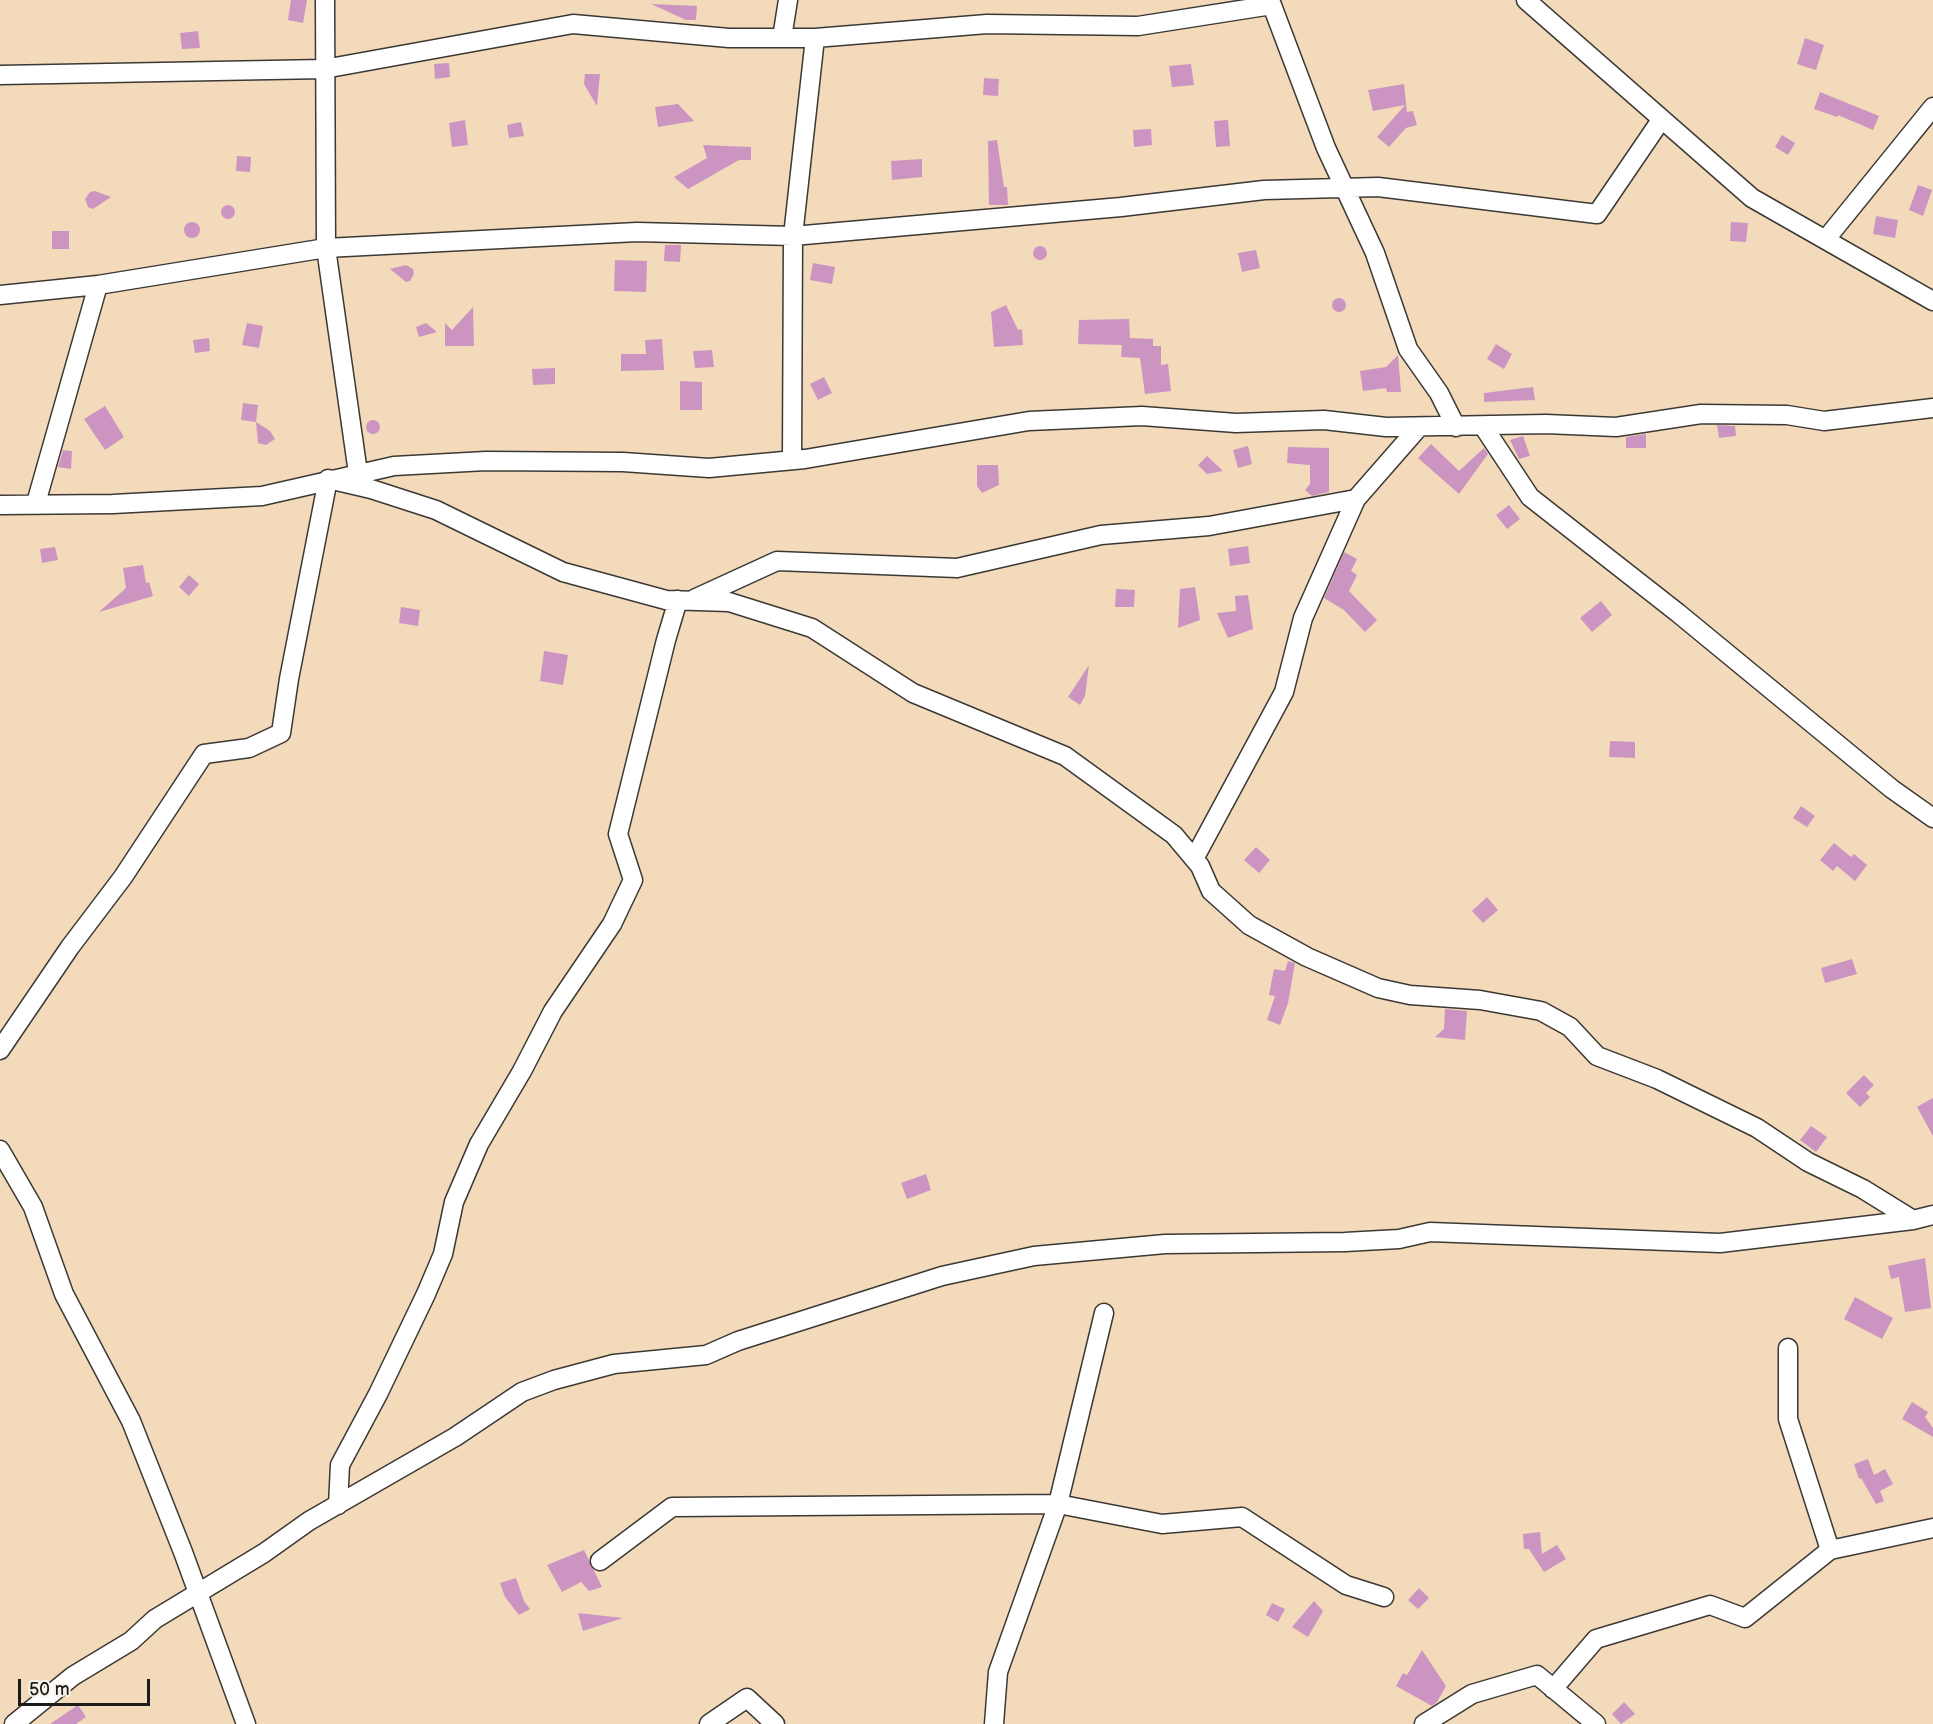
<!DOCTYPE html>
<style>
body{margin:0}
#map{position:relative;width:1933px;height:1724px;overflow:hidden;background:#f2daba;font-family:"Balsamiq Sans",sans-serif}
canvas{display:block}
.scale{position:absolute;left:18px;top:1679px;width:132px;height:27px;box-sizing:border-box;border:3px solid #1c1c1c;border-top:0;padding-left:8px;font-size:18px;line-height:21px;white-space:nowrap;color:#1c1c1c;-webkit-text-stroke:4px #f7f3e8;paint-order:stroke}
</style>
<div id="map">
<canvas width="1933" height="1724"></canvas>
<div class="scale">50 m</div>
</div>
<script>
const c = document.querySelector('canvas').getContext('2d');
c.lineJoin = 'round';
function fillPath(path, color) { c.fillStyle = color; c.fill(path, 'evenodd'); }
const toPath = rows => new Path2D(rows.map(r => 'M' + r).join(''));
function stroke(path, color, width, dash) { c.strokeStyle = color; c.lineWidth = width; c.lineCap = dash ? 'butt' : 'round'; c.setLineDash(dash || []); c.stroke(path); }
const building = toPath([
 [291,0,307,0,303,23,288,20],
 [651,4,697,6,696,20,686,20],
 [198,31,200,48,182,49,180,33],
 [1805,38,1824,45,1816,70,1797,64],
 [449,63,450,77,435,79,434,64],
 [1191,64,1194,85,1172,87,1169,66],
 [585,74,600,74,597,106,584,84],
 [984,78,999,79,998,96,983,95],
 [1404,84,1407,112,1413,111,1417,125,1406,128,1389,147,1377,137,1405,105,1373,111,1368,90],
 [1820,92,1879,116,1873,130,1838,115,1837,117,1814,109],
 [678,104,694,121,658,127,655,107],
 [465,120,468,145,452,147,449,123],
 [1228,120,1230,146,1216,147,1214,121],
 [521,122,524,136,509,138,507,125],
 [1151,129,1152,145,1134,147,1133,130],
 [1782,135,1795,143,1788,155,1775,147],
 [997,140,1004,187,1007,187,1008,205,989,205,988,141],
 [703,145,751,147,751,160,739,160,688,189,674,177,707,158],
 [237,156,251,157,250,172,236,171],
 [922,159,922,177,892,180,891,161],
 [1918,185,1932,190,1923,216,1909,210],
 [95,191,111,197,93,209,88,207,85,199,90,192],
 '221 212a7 7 0 1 1 14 0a7 7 0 1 1-14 0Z',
 [1876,216,1898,220,1895,238,1873,234],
 [1731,222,1748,223,1746,242,1730,241],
 '184 230a8 8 0 1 1 16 0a8 8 0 1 1-16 0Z',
 [52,231,69,231,69,249,52,249],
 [665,245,681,245,680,262,664,261],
 '1033 253a7 7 0 1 1 14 0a7 7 0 1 1-14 0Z',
 [1256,250,1260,268,1242,272,1238,253],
 [615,260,647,261,646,292,614,291],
 [813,263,835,267,832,284,810,280],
 [406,265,413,269,414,274,410,281,406,282,390,269],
 '1332 305a7 7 0 1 1 14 0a7 7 0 1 1-14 0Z',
 [1006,305,1018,330,1022,329,1023,345,994,347,991,312],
 [473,307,474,346,445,346,445,323,452,330],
 [1129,319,1130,338,1153,339,1153,346,1161,346,1161,365,1168,364,1171,391,1145,394,1140,358,1121,357,1122,345,1078,344,1079,320],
 [247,323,263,326,259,348,242,345],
 [426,323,437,332,419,337,416,327],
 [209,338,210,351,195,353,193,340],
 [662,339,664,370,621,371,621,354,646,354,645,340],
 [1496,344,1512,354,1504,369,1487,359],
 [712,350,714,367,695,368,693,351],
 [1398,355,1401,392,1387,392,1386,388,1363,391,1360,371,1386,367],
 [555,368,555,384,533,385,532,369],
 [824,377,832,393,818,400,810,384],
 [680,381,702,382,702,410,680,410],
 [1533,387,1535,400,1484,402,1484,393],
 [243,403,258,405,256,422,241,420],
 [105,406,124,437,105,450,84,419],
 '366 427a7 7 0 1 1 14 0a7 7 0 1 1-14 0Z',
 [256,422,270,431,275,439,266,445,258,443],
 [1717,425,1735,426,1736,436,1719,438],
 [1646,434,1646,448,1626,448,1626,437],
 [1523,436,1530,456,1519,459,1510,440],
 [1431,444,1459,471,1484,448,1488,454,1459,494,1418,458],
 [1248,446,1252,464,1238,468,1233,450],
 [1288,447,1329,448,1329,492,1312,496,1305,490,1310,484,1310,465,1287,463],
 [63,450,72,451,71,469,58,467],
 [1207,456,1223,471,1207,474,1198,465],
 [977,465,998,465,999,485,982,493,977,486],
 [1509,505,1520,519,1507,529,1496,515],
 [1248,546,1250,563,1230,566,1228,549],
 [55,547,58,560,42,563,40,549],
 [1344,552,1357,559,1351,571,1357,575,1349,591,1377,620,1365,632,1344,610,1324,598],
 [143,565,146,583,149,582,153,596,99,612,126,588,123,568],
 [189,575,199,584,189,596,179,587],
 [1195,587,1200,620,1178,628,1180,589],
 [1116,589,1135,590,1134,607,1115,607],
 [1248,595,1253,629,1228,638,1217,613,1236,611,1235,596],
 [1601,601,1612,615,1592,632,1580,618],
 [401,607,420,610,418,626,399,623],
 [544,651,568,655,563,685,540,681],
 [1089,665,1085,696,1080,705,1068,697],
 [1610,741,1635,742,1635,758,1609,757],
 [1801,806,1815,816,1807,827,1793,818],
 [1834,843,1851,857,1854,854,1867,865,1855,881,1837,866,1833,871,1820,860],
 [1256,847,1270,860,1259,873,1244,860],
 [1487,897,1498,910,1483,923,1472,911],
 [1852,959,1857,974,1825,983,1821,968],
 [1288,961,1295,963,1288,1003,1280,1025,1267,1020,1275,996,1269,995,1274,969,1285,971],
 [1445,1009,1467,1011,1465,1040,1435,1037,1444,1029],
 [1864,1075,1874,1085,1866,1093,1870,1097,1860,1107,1846,1093],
 [1933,1098,1933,1136,1917,1107],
 [1811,1126,1827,1137,1816,1152,1800,1140],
 [926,1174,931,1190,907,1199,901,1183],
 [1925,1258,1931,1308,1905,1312,1899,1277,1891,1279,1888,1266],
 [1855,1297,1893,1318,1882,1339,1844,1319],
 [1912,1402,1928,1412,1925,1417,1933,1428,1933,1437,1902,1419],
 [1868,1459,1874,1475,1885,1469,1893,1484,1880,1491,1884,1501,1876,1504,1861,1478,1859,1479,1854,1464],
 [1540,1532,1542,1554,1557,1545,1566,1559,1544,1572,1529,1549,1524,1549,1523,1534],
 [584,1550,602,1587,589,1591,581,1582,562,1592,547,1565],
 [516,1578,524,1601,530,1609,519,1615,505,1597,500,1583],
 [1419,1588,1429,1598,1418,1609,1408,1600],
 [1314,1601,1323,1611,1308,1637,1292,1627],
 [1272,1603,1285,1609,1278,1622,1266,1615],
 [578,1613,623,1618,583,1631],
 [1422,1650,1446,1686,1437,1702,1432,1706,1396,1686,1403,1673,1407,1675],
 [1624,1702,1635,1714,1621,1724,1612,1714],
 [78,1705,86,1717,76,1724,50,1724]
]);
const street = toPath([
 [325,0,326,248,358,473],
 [788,0,782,38,815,38,987,24,1138,26,1272,5],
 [1270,0,1326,148,1375,253,1408,349,1439,393,1456,427],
 [1526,0,1752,198,1933,301],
 [0,75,324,69,573,24,729,38,782,38],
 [1826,239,1933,107],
 [98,285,326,248,637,232,793,236,1121,207,1264,190,1378,187,1597,214,1661,120],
 [0,295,98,285,36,503],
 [1483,426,1530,497,1678,613,1892,789,1933,818],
 [792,460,793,236,815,38],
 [0,505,113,504,262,496,394,466,486,461,623,462,709,468,805,459,1029,421,1142,416,1236,423,1324,420,1386,427,1546,424,1616,427,1701,414,1787,415,1824,421,1933,408],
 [694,599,777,561,957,568,1101,535,1209,526,1356,499,1419,427],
 [1194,859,1284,692,1303,618,1356,499],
 [0,1050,70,947,123,877,204,754,249,748,281,733,289,679,328,479,371,489,436,510,563,572,666,600,729,602,812,628,913,693,1065,756,1174,835,1200,866,1211,891,1249,925,1307,957,1378,988,1410,995,1480,1000,1541,1011,1570,1027,1597,1056,1657,1079,1757,1128,1808,1162,1863,1189,1913,1220],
 [0,1150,33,1207,64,1294,131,1421,183,1552,246,1724],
 [338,1505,340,1465,378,1394,426,1294,443,1254,454,1202,479,1144,522,1071,553,1011,612,924,633,880,618,834,666,640,678,600],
 [1830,1550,1933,1528],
 [600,1561,672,1507,1058,1504,1162,1524,1242,1517,1346,1585,1384,1597],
 [1553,1689,1596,1639,1710,1605,1745,1618,1830,1550,1788,1419,1788,1348],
 [14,1724,73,1676,131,1641,155,1619,264,1553,309,1521,455,1437,522,1392,554,1380,614,1364,706,1355,738,1341,942,1276,1034,1256,1165,1244,1345,1242,1399,1239,1430,1232,1720,1243,1913,1220,1933,1215],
 [709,1724,747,1698,775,1724],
 [994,1724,998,1672,1058,1504,1104,1313],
 [1424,1724,1472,1694,1537,1675,1596,1724]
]);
fillPath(building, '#cc95c1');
stroke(street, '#3c3834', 21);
stroke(street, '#fff', 18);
</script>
